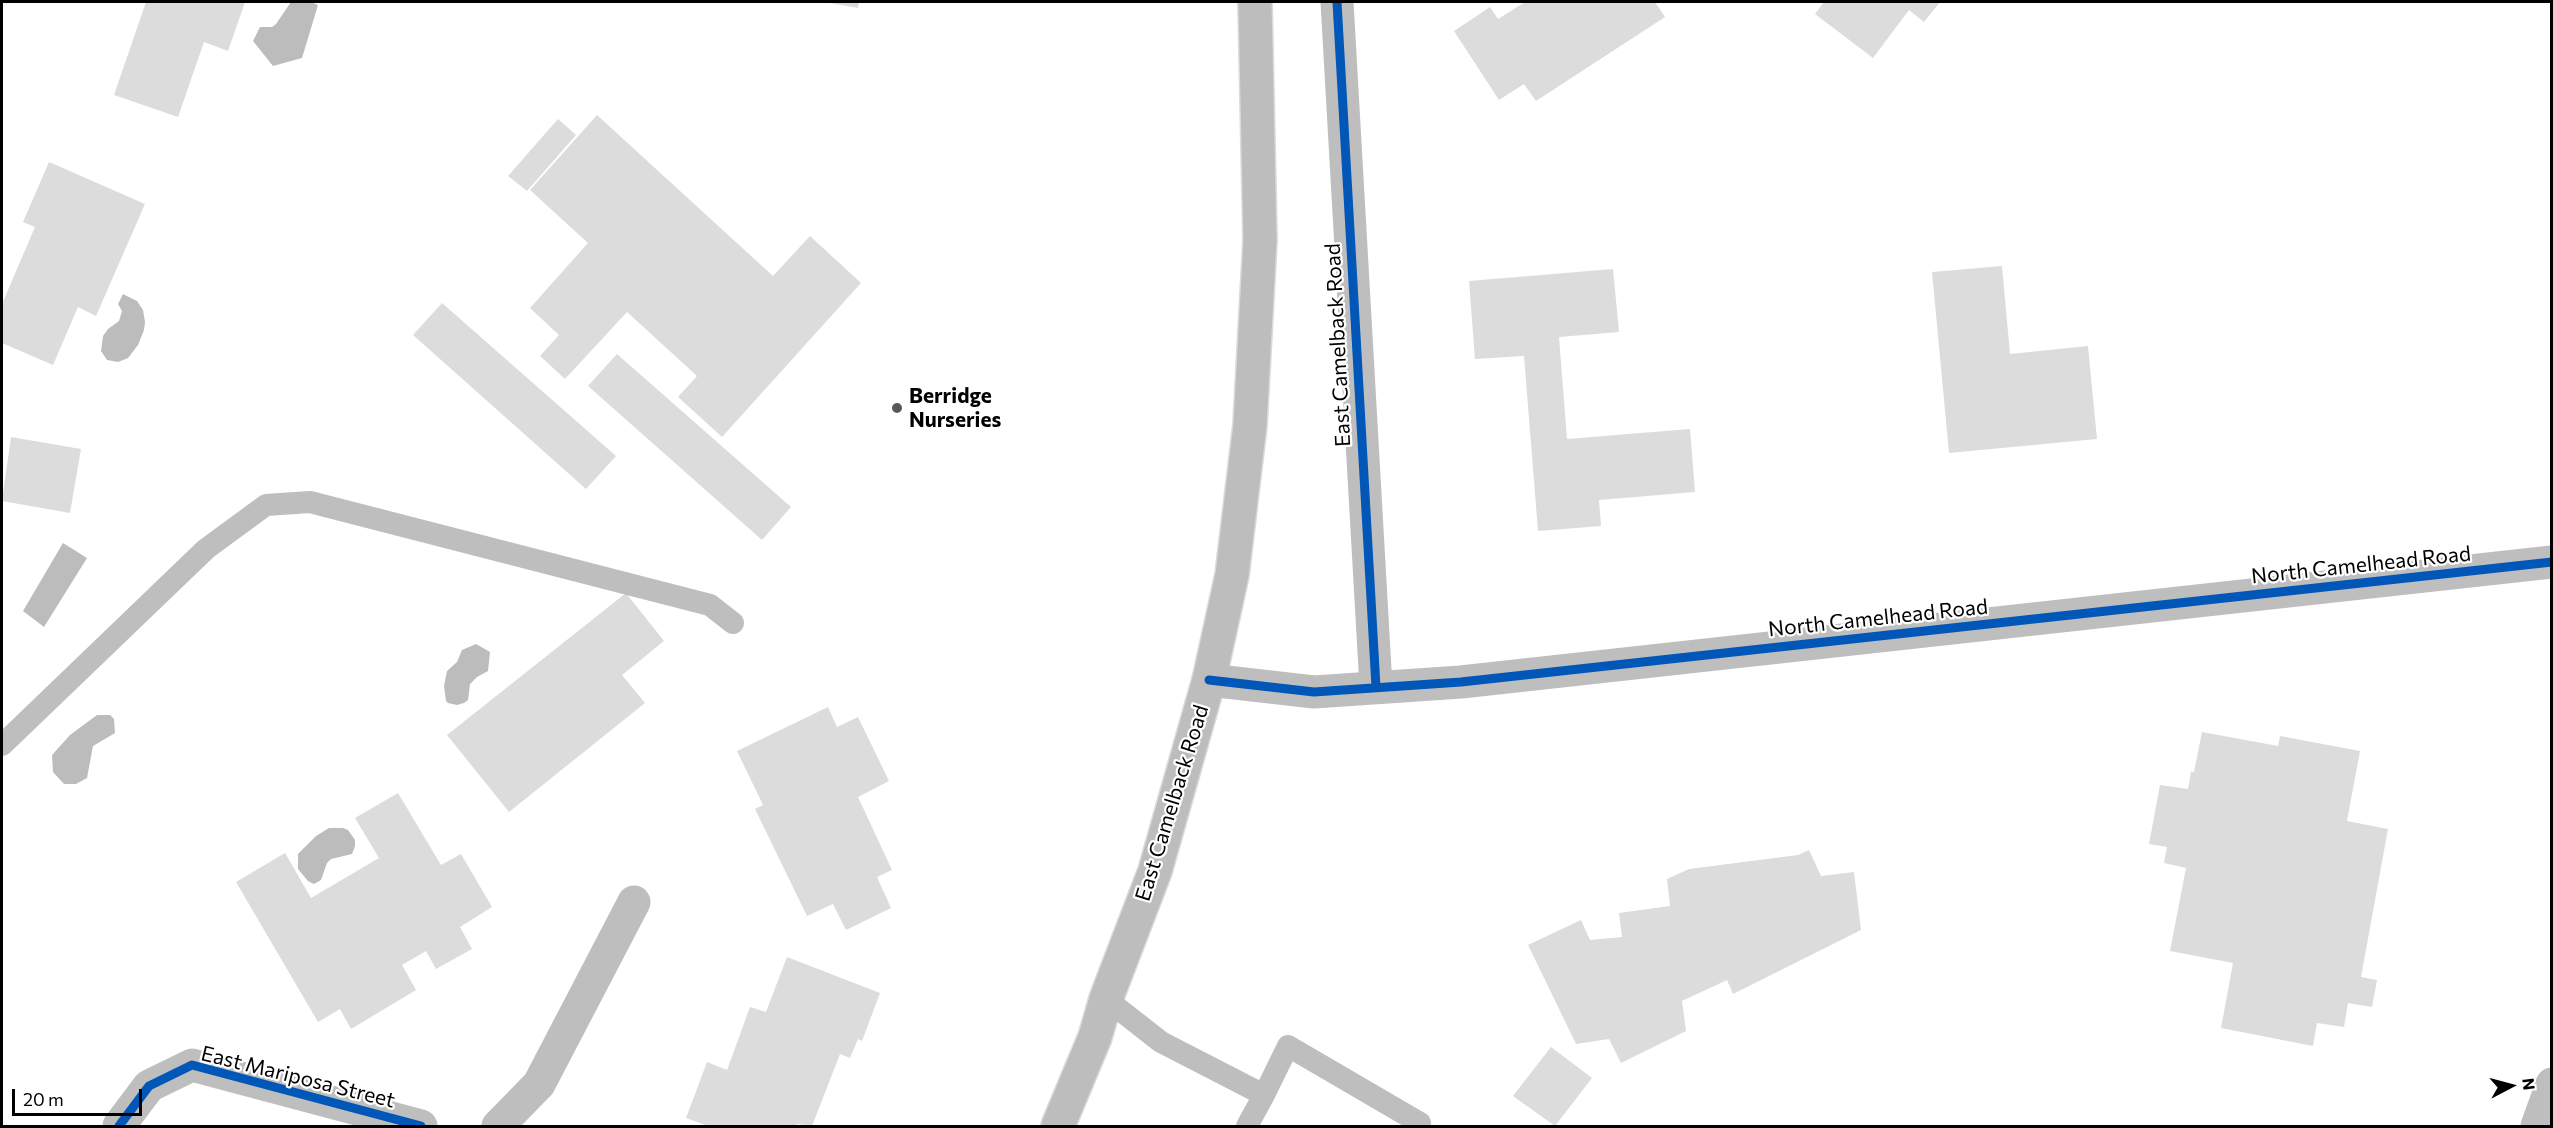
<!DOCTYPE html>
<style>
body{margin:0}
#map{position:relative;width:2553px;height:1128px;overflow:hidden;background:#fff;font-family:Commissioner,sans-serif}
canvas{display:block}
.frame{position:absolute;inset:0;border:3px solid #000;pointer-events:none}
.north{position:absolute;left:2481px;top:1056px;width:60px;height:60px;-webkit-text-stroke:4px #fff;paint-order:stroke;rotate:84deg;font-size:16px;font-weight:700;line-height:24px;text-align:center;color:#000}
.north::after{content:'';display:block;margin:auto;width:21px;height:27px;background:#000;clip-path:polygon(50% 0,100% 100%,50% 72%,0 100%)}
.scale{position:absolute;left:12px;top:1089px;width:130px;height:27px;box-sizing:border-box;border:3px solid #000;border-top:0;padding-left:8px;font-size:18px;line-height:21px;white-space:nowrap;color:#000;-webkit-text-stroke:4px #fff;paint-order:stroke}
</style>
<div id="map">
<canvas width="2553" height="1128"></canvas>
<div class="frame"></div>
<div class="north">N</div>
<div class="scale">20 m</div>
</div>
<script>
const c = document.querySelector('canvas').getContext('2d');
c.lineJoin = 'round';
function fillPath(path, color) { c.fillStyle = color; c.fill(path, 'evenodd'); }
const toPath = rows => new Path2D(rows.map(r => 'M' + r).join(''));
function stroke(path, color, width, dash) { c.strokeStyle = color; c.lineWidth = width; c.lineCap = dash ? 'butt' : 'round'; c.setLineDash(dash || []); c.stroke(path); }
function drawText(font, color, halo, rows, align = 'center') {
  c.font = font + ' Commissioner,sans-serif'; c.lineWidth = 4.5; c.setLineDash([]); c.textBaseline = 'middle'; c.strokeStyle = halo; c.fillStyle = color; for (const [text, x, y, turn = 0] of rows) {
    c.save(); c.translate(x, y); c.rotate((+turn || 0) * Math.PI / 180); c.textAlign = isNaN(turn) ? turn : align; if (halo) c.strokeText(text, 0, 0); c.fillText(text, 0, 0); c.restore();
  }
}
const water = toPath([
 [291,2,311,2,318,5,302,58,273,66,253,41,260,27,272,27,276,24],
 [123,294,137,301,143,310,145,322,144,330,138,345,128,358,118,362,107,360,101,351,103,336,108,329,119,321,122,311,118,304],
 [63,543,87,558,44,627,23,611],
 [476,644,490,652,488,671,477,677,470,684,468,700,464,703,457,705,448,703,446,701,444,686,447,671,457,662,462,650],
 [97,715,110,715,114,719,115,733,93,746,87,778,76,784,64,784,53,772,52,755,70,735],
 [329,828,343,828,348,830,355,840,355,846,352,854,331,859,327,863,321,880,314,884,308,881,298,869,298,854,316,836]
]);
const building = toPath([
 [146,2,245,2,228,51,204,42,178,117,114,95],
 [824,2,859,2,858,8],
 [1525,2,1655,2,1665,17,1536,101,1524,84,1499,100,1454,31,1490,7,1498,19],
 [1824,2,1940,2,1924,22,1909,10,1873,58,1815,14],
 [597,115,773,276,810,236,861,283,722,437,678,397,697,376,627,312,565,379,540,356,559,335,530,308,588,243,530,190],
 [558,119,576,135,527,191,508,176],
 [49,162,145,204,96,316,78,307,53,365,2,343,2,304,35,227,23,222],
 [2002,266,2010,354,2088,346,2097,439,1949,453,1932,272],
 [1613,269,1619,332,1559,337,1567,439,1690,429,1695,492,1599,500,1601,526,1538,531,1524,356,1475,359,1469,281],
 [442,303,616,456,586,489,413,335],
 [617,354,791,507,762,540,588,386],
 [11,437,81,449,70,513,2,501],
 [626,593,664,641,622,675,645,703,509,812,447,735],
 [828,707,837,727,858,717,889,781,858,797,892,870,877,877,891,908,846,930,833,904,807,916,755,809,763,805,737,751],
 [2202,732,2278,746,2280,736,2360,751,2347,821,2388,829,2361,977,2377,980,2372,1007,2348,1003,2344,1027,2317,1023,2313,1046,2221,1028,2233,963,2170,951,2186,868,2164,863,2167,847,2149,844,2160,785,2188,789,2191,772,2194,772],
 [398,793,441,865,461,854,492,907,460,927,472,949,436,969,426,951,402,965,416,990,351,1029,340,1009,318,1022,236,882,285,853,311,898,379,858,355,818],
 [1809,850,1821,876,1854,872,1861,930,1733,994,1727,980,1682,1001,1686,1031,1621,1063,1609,1039,1576,1044,1528,945,1581,920,1590,940,1622,937,1619,913,1670,906,1667,879,1689,869,1798,855],
 [787,957,880,993,862,1041,858,1039,850,1058,840,1054,812,1126,797,1124,796,1126,708,1126,686,1118,707,1062,727,1070,750,1007,766,1012],
 [1551,1047,1592,1078,1555,1126,1513,1096]
]);
const lane = toPath([
 [2,745,206,549,266,505,310,502,710,605,733,623],
 [1106,999,1161,1042,1264,1095,1247,1126],
 [1264,1095,1288,1046,1420,1123]
]);
const street = toPath([
 [1337,2,1376,687],
 [1209,680,1314,692,1461,682,2552,562],
 [119,1126,149,1086,192,1065,421,1126],
 [498,1126,539,1084,634,902],
 [2537,1126,2552,1084]
]);
const primary = toPath([
 [1058,1126,1095,1037,1106,999,1155,871,1209,680,1232,575,1250,425,1260,240,1255,2]
]);
const cycleway = toPath([
 [1337,2,1376,687],
 [1209,680,1314,692,1461,682,2552,562],
 [119,1126,149,1086,192,1065,421,1126]
]);
const markers = [
 [897,408,6,"#595959"]
];
const streetNames = [
 ["East Camelback Road",1338,345,-93],
 ["North Camelhead Road",2361,565,-6],
 ["North Camelhead Road",1878,618,-6],
 ["East Camelback Road",1172,803,-73],
 ["East Mariposa Street",298,1077,14]
];
const poiNames = [
 ["Berridge",909,396],
 ["Nurseries",909,420]
];
fillPath(water, '#bcbcbc');
fillPath(building, '#dcdcdc');
stroke(primary, '#dbdbdb', 36);
stroke(lane, '#bebebe', 22);
stroke(street, '#bebebe', 33);
stroke(primary, '#bdbdbd', 33);
stroke(cycleway, '#0057b8', 9);
for (const [x, y, r, color] of markers) { const dot = new Path2D(); dot.arc(x, y, r, 0, 2 * Math.PI); c.fillStyle = color; c.fill(dot); stroke(dot, '#fff', 2); }
drawText('21px', '#000', '#fff', streetNames);
drawText('bold 21px', '#000', '#fff', poiNames, 'left');
</script>
